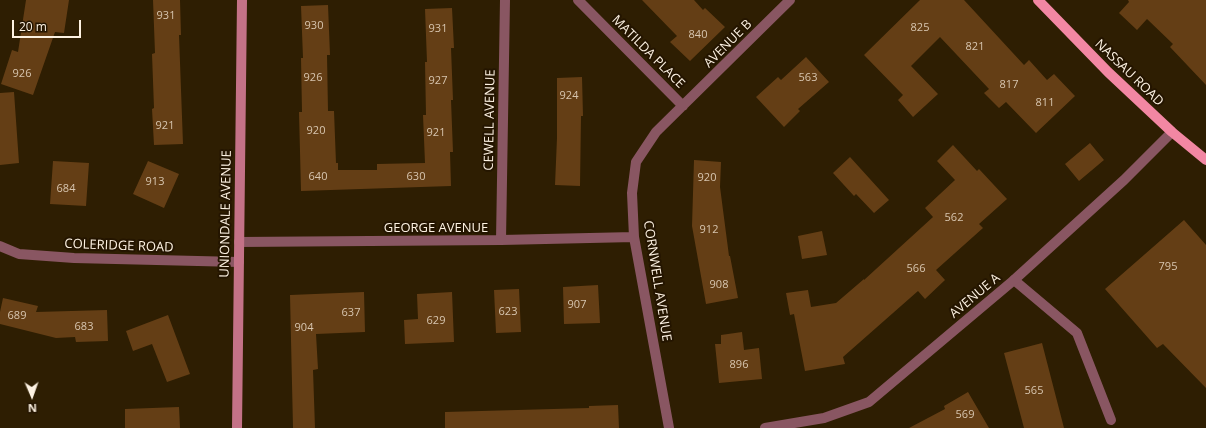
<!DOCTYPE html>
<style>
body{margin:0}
#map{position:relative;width:1206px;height:428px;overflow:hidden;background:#2e1e02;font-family:"Open Sans",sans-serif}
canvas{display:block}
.north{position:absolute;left:12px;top:376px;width:40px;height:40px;-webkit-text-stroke:3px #241500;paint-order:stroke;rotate:178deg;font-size:11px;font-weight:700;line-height:16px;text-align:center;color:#fdf2e2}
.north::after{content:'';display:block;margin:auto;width:14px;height:18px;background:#fdf2e2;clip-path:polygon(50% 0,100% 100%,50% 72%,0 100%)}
.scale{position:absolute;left:12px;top:20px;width:69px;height:18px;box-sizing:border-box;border:2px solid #fdf2e2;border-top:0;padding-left:5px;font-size:12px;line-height:14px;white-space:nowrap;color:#fdf2e2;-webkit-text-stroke:3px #241500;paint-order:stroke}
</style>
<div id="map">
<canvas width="1206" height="428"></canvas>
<div class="north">N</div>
<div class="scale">20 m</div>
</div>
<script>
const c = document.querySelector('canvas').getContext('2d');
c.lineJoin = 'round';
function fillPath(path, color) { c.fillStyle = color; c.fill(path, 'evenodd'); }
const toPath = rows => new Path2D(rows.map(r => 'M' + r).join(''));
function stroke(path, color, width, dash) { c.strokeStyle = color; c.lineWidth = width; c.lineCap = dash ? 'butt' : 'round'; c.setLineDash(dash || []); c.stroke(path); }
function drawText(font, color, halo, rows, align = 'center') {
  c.font = font + ' "Open Sans",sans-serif'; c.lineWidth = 4; c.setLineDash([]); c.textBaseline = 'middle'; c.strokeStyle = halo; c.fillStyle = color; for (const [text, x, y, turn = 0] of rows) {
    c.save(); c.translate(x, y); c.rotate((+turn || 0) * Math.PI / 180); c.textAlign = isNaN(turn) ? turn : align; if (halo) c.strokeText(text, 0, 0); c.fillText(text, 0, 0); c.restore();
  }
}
const building = toPath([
 [26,0,69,0,64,33,55,32,33,95,1,84,12,50,18,52],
 [153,0,180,0,181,35,179,35,183,144,154,145,152,109,154,108,152,54,155,53],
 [642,0,694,0,703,10,705,8,725,27,690,61,670,42,677,36],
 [920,0,964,0,1024,65,1029,60,1047,80,1054,74,1075,96,1036,133,1006,102,999,108,984,93,989,89,940,37,911,66,938,94,913,117,898,100,903,95,864,55],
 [1128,0,1206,0,1206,85,1170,47,1173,44,1147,19,1137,30,1119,13,1129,2],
 [328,5,330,55,327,55,328,111,334,111,336,163,338,163,338,170,377,170,377,164,425,163,423,115,426,115,425,62,427,62,425,9,452,8,454,48,451,48,453,100,451,100,453,152,450,152,451,186,301,191,299,112,302,112,301,58,303,58,301,6],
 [806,57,829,82,798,109,800,111,784,127,756,97,778,77,781,80],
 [582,77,583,116,581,116,580,186,555,185,557,138,557,78],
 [14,92,19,163,0,165,0,93],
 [1090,143,1104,160,1079,181,1065,164],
 [953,145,977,171,979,169,1007,199,979,224,983,228,936,270,945,280,925,299,918,291,843,357,845,364,805,371,794,314,790,315,786,293,808,290,811,307,836,303,864,279,864,280,933,217,925,208,955,180,937,161],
 [850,157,889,200,874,213,856,194,854,196,833,173],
 [694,160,721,162,720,187,729,256,730,256,738,298,706,304,692,226],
 [53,161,89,163,86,206,50,204],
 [148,161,179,174,164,208,133,194],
 [1184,220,1206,245,1206,388,1163,344,1157,348,1105,289],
 [822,231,827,255,802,259,798,236],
 [598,285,600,323,564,324,563,287],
 [519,289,521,332,496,333,494,290],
 [364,292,365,332,316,334,318,369,313,370,315,428,293,428,290,295],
 [452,292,454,342,405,344,404,320,418,319,417,294],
 [3,298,38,306,36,312,107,310,108,341,76,342,75,337,56,338,0,324,0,312],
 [168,315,190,374,167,382,152,344,133,351,126,331],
 [742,332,744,350,759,348,762,379,719,383,715,344,721,344,721,335],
 [1042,343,1064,428,1024,428,1004,353],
 [968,392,989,428,909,428,945,409,944,406],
 [618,405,619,428,445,428,445,412,589,408,589,406],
 [179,407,180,428,125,428,125,409]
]);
const lane = toPath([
 [1014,280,1077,333,1111,420]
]);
const street = toPath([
 [578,0,683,106],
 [501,240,505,0],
 [239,242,501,240,634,237],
 [0,246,19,254,74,258,239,262],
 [669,428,634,237,632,193,636,162,656,132,790,0],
 [765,428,824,418,869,402,1014,280,1124,180,1172,132]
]);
const secondary = toPath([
 [237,428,242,0]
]);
const primary = toPath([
 [1038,0,1108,72,1172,132,1206,160]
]);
const numberNames = [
 ["931",166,16],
 ["930",314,26],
 ["825",920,28],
 ["931",438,29],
 ["840",698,35],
 ["821",975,47],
 ["926",22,74],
 ["926",313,78],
 ["563",808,78],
 ["927",438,81],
 ["817",1009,85],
 ["924",569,96],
 ["811",1045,103],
 ["921",165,126],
 ["920",316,131],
 ["921",436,133],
 ["640",318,177],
 ["630",416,177],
 ["920",707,178],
 ["913",155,182],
 ["684",66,189],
 ["562",954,218],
 ["912",709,230],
 ["795",1168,267],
 ["566",916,269],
 ["908",719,285],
 ["907",577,305],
 ["623",508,312],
 ["637",351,313],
 ["689",17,316],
 ["629",436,321],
 ["683",84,327],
 ["904",304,328],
 ["896",739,365],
 ["565",1034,391],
 ["569",965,415]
];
const streetNames = [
 ["AVENUE B",728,44,-45],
 ["MATILDA PLACE",648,52,45],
 ["NASSAU ROAD",1129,73,44],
 ["CEWELL AVENUE",490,120,-89],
 ["UNIONDALE AVENUE",226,214,-89],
 ["GEORGE AVENUE",436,228],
 ["COLERIDGE ROAD",119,246,2],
 ["CORNWELL AVENUE",657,281,81],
 ["AVENUE A",975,296,-40]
];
fillPath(building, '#643e15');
stroke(lane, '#895662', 10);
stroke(street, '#895662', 10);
stroke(secondary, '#c47287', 10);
stroke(primary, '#f287a3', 10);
drawText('11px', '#d7c5af', null, numberNames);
drawText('13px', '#fdf2e2', '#241500', streetNames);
</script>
